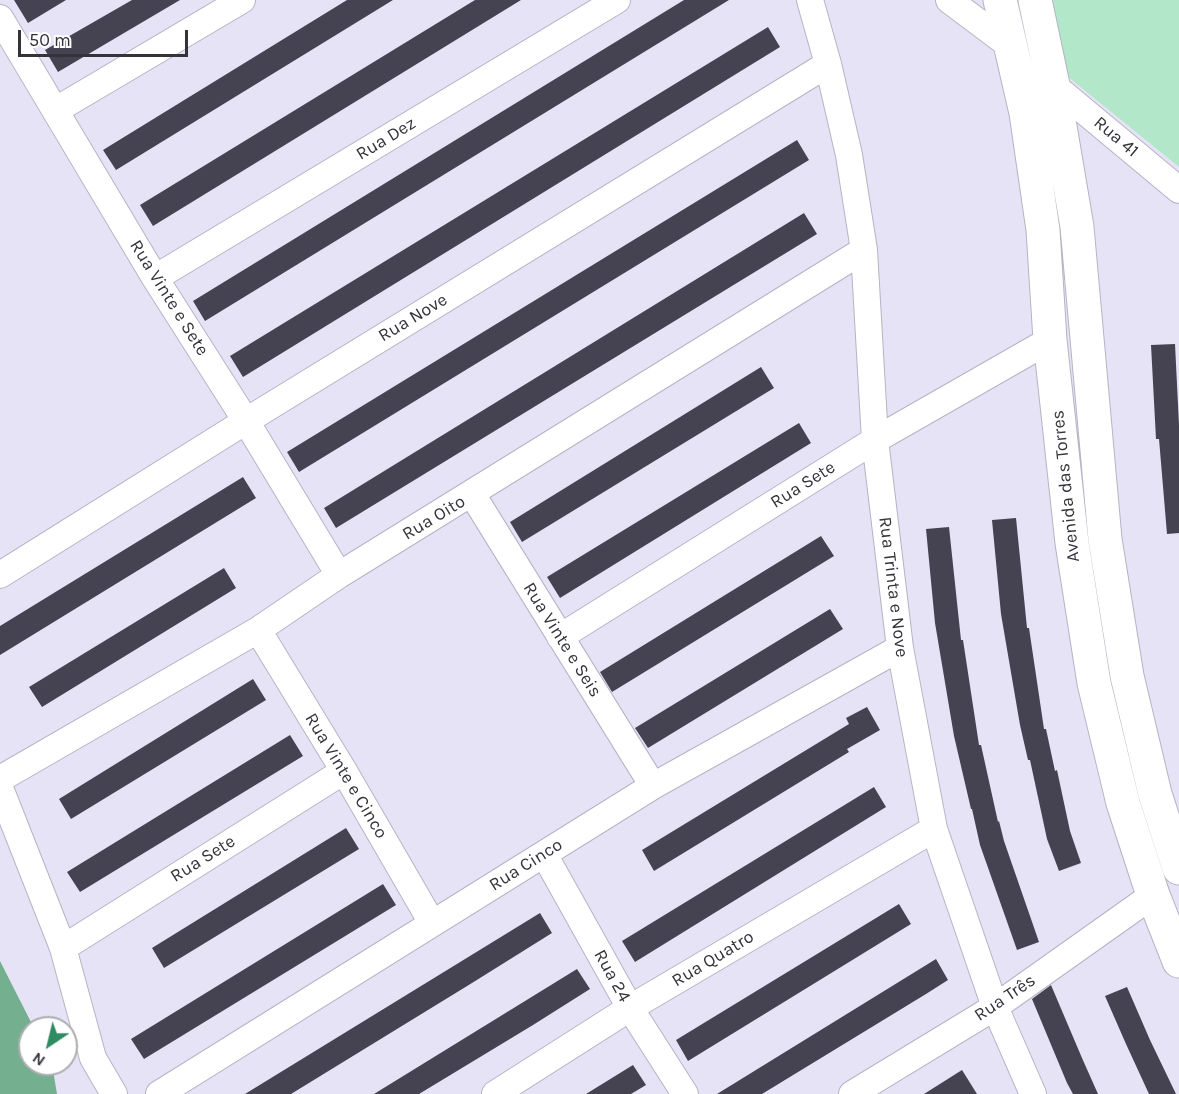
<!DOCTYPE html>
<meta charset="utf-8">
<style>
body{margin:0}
#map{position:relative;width:1179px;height:1094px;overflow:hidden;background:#e7e3f6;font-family:Karla,sans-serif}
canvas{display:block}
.north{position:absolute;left:18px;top:1016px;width:60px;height:60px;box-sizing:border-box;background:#fff;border:2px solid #aeadb0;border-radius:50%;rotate:215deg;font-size:16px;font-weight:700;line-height:24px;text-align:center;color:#34333a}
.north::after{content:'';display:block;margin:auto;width:21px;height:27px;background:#2f8b61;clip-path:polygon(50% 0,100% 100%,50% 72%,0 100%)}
.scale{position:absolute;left:18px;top:30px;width:170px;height:27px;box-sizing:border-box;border:3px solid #34333a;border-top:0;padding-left:8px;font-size:18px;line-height:21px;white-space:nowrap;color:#34333a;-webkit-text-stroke:4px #fff;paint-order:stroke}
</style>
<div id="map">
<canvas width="1179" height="1094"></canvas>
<div class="north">N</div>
<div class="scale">50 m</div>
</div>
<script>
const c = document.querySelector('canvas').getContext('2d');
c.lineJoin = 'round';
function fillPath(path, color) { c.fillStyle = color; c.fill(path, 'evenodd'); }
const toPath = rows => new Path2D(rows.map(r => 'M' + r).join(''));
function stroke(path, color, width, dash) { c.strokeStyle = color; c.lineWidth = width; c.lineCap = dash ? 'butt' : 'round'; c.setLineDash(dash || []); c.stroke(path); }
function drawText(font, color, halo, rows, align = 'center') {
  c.font = font + ' Karla,sans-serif'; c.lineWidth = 6; c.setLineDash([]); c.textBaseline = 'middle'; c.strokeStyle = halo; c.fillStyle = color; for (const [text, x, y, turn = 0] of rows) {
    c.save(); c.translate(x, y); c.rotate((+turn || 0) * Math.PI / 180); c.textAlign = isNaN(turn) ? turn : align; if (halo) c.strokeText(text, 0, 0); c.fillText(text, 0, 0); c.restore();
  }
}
const green = toPath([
 [1048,0,1179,0,1179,167,1067,76]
]);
const forest = toPath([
 [0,961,34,1028,30,1028,30,1064,52,1064,57,1094,0,1094]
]);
const building = toPath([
 [14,0,66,0,28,23],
 [132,0,180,0,58,72,45,50],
 [347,0,393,0,116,170,103,150],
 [475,0,521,0,153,226,140,205],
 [684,0,729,0,205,321,193,301],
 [768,27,780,47,243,377,230,356],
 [797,140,809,160,299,472,287,452],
 [804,213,817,234,336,528,324,508],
 [1175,344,1179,425,1179,533,1167,534,1159,439,1156,439,1151,345],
 [761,367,774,388,522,542,510,522],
 [799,423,811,443,560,598,547,577],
 [243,477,256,498,0,655,0,626],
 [1016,518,1027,628,1029,628,1044,729,1046,729,1055,771,1057,770,1070,831,1081,863,1059,871,1047,839,1030,760,1028,760,1020,725,1001,614,992,520],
 [949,527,961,640,963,640,979,745,981,745,998,822,999,821,1004,841,1039,942,1017,950,980,845,972,809,971,809,954,736,935,623,926,529],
 [821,536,834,556,612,692,600,672],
 [224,568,236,588,42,707,29,687],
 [830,609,843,629,648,748,635,728],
 [253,679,266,700,71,819,59,799],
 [867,707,880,730,847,749,849,752,654,871,642,850,849,724,846,718],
 [290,735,303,756,80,892,67,872],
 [874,787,886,807,635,962,622,941],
 [346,828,359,849,164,968,152,948],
 [383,884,396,905,144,1059,131,1039],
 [899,904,911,924,688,1061,676,1040],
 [540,913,552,933,472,983,291,1094,245,1094],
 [936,959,948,980,926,994,762,1094,717,1094],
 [577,969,590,989,533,1025,419,1094,374,1094],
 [1051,985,1082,1058,1098,1094,1073,1094,1067,1083,1032,999],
 [1127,987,1150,1040,1176,1094,1149,1094,1126,1044,1105,996],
 [633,1065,646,1085,631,1094,586,1094],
 [962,1070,977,1094,924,1094]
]);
const street = toPath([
 [810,0,828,64,849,155,864,250,875,440,900,648,934,829,995,1007,1033,1094],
 [949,0,1009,45],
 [0,18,155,278,246,421,339,575],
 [1053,85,1179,190],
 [56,110,242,0],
 [155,278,617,0],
 [472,494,653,786],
 [0,575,246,421,828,64],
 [258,630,344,771,432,923],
 [560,637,875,440,1050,340],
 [0,779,258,630,339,575,864,250],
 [0,788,63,948,93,1058,114,1094],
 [544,854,630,1008,685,1094],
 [63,948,344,771],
 [159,1094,653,786,900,648],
 [495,1094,630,1008,934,829],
 [852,1094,995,1007,1153,895]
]);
const secondary = toPath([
 [1000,0,1026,113,1043,230,1050,340,1072,543,1094,683,1123,803,1153,895,1179,961],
 [1035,0,1053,85,1077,227,1105,539,1127,676,1155,794,1179,868]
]);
const streetNames = [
 ["Rua 41",1116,137,40],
 ["Rua Dez",386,139,-31],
 ["Rua Vinte e Sete",169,298,58],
 ["Rua Nove",413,318,-31],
 ["Rua Sete",803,485,-32],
 ["Avenida das Torres",1066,486,-96],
 ["Rua Oito",434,518,-31],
 ["Rua Trinta e Nove",893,587,83],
 ["Rua Vinte e Seis",562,640,58],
 ["Rua Vinte e Cinco",346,776,59],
 ["Rua Sete",203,859,-32],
 ["Rua Cinco",526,865,-32],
 ["Rua Quatro",713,959,-31],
 ["Rua 24",612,976,61],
 ["Rua Três",1005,998,-34]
];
fillPath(green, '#b2e7c9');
fillPath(forest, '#74b090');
fillPath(building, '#454251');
stroke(street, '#b6b3c4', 28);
stroke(secondary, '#b6b3c4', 35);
stroke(street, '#fff', 26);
stroke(secondary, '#fff', 33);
drawText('18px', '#34333a', '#fff', streetNames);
</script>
